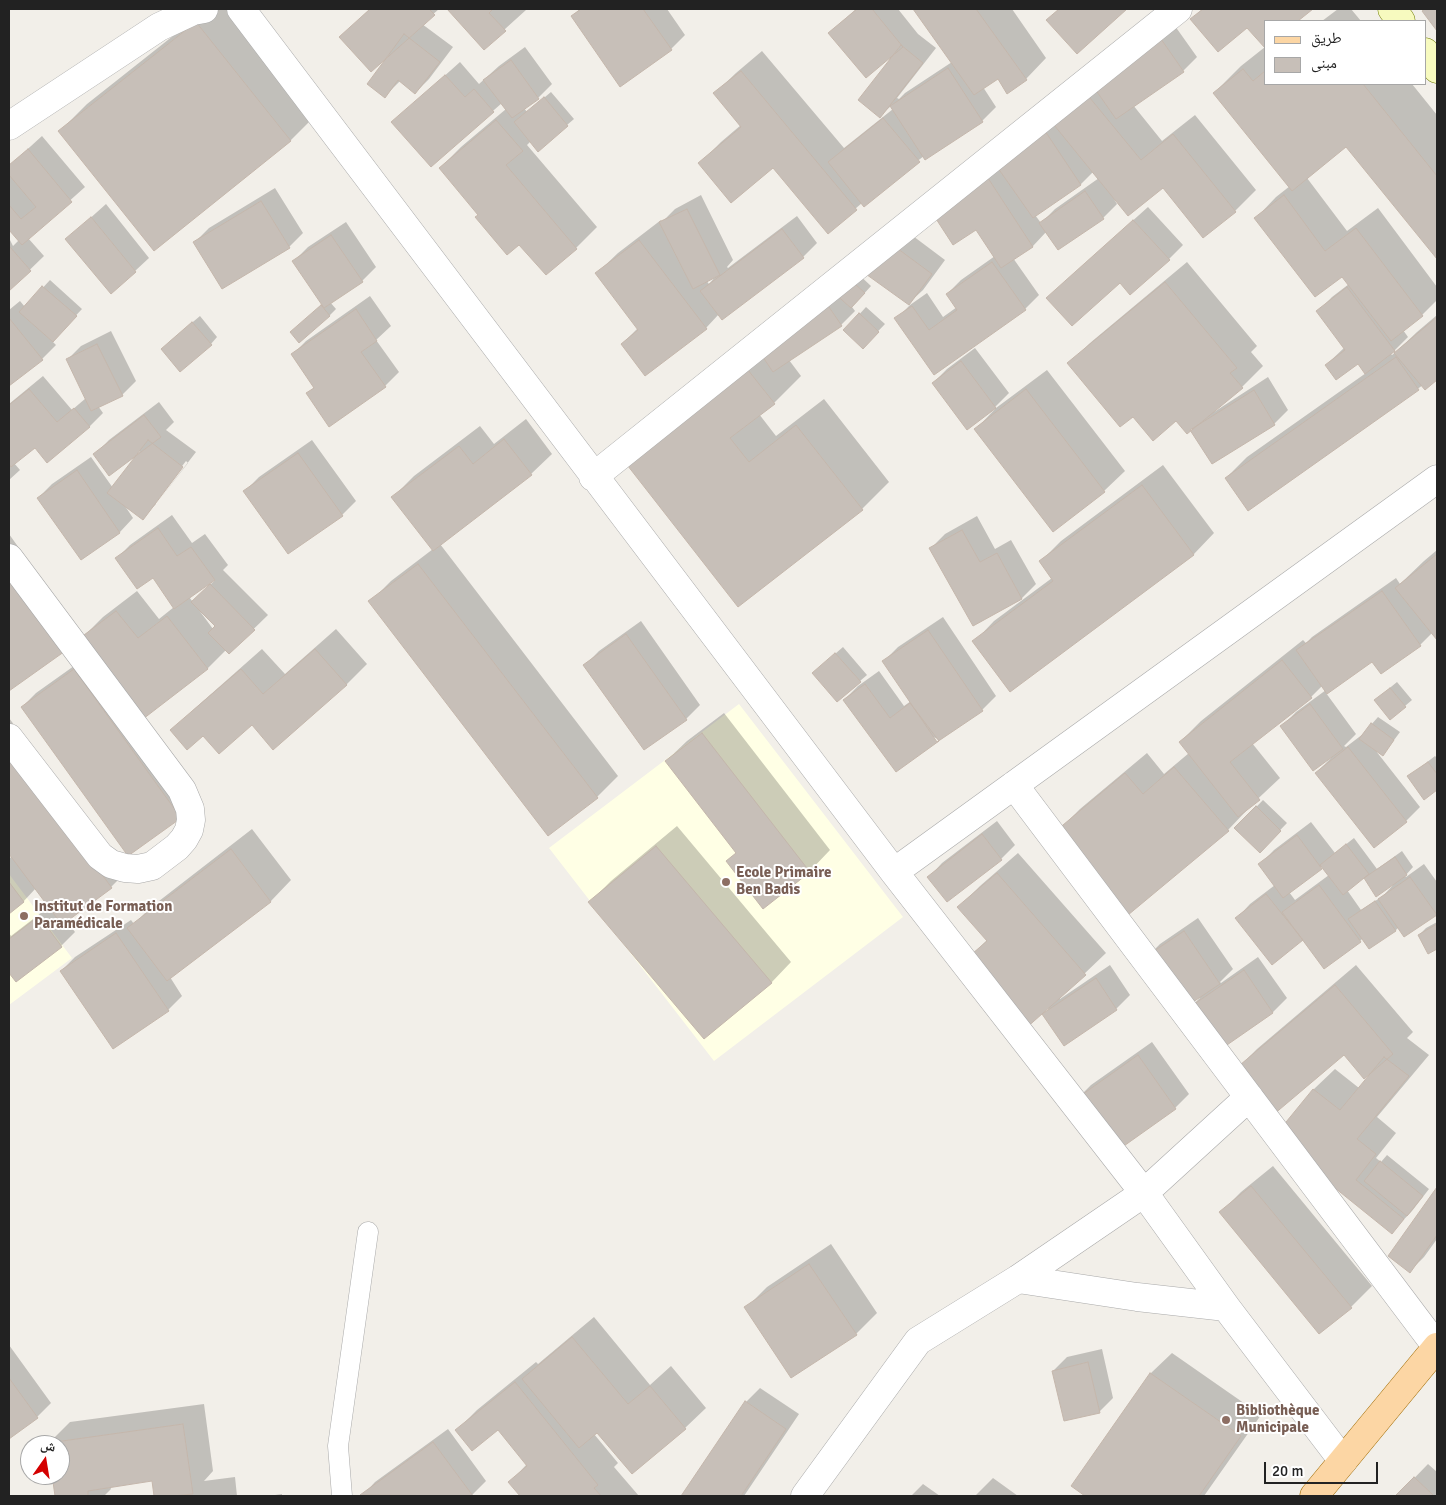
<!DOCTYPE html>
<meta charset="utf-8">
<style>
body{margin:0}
#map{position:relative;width:1446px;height:1505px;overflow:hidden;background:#f2efe9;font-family:Signika,"Noto Naskh Arabic",sans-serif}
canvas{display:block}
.frame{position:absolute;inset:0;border:10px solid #222;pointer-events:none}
.legend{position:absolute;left:1264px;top:20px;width:162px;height:65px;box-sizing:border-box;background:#fff;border:1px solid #a7a7a7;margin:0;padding:6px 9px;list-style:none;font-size:15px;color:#222}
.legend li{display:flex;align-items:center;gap:10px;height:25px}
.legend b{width:25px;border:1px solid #a7a7a7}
.north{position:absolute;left:20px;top:1435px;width:50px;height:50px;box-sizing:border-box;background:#fff;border:1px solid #a7a7a7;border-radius:50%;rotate:13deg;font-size:14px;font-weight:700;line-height:20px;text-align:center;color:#222}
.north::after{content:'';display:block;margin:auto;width:18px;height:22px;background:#d40000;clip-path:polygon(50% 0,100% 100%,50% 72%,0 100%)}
.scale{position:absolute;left:1264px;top:1462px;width:114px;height:22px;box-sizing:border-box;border:2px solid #222;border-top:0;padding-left:6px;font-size:15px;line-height:18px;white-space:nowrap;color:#222;-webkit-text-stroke:4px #fff;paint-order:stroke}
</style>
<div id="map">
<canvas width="1446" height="1505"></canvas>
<div class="frame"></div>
<ul class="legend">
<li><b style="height:6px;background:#fcd6a4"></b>طريق</li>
<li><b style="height:14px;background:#c7bfb8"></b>مبنى</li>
</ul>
<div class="north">ش</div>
<div class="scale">20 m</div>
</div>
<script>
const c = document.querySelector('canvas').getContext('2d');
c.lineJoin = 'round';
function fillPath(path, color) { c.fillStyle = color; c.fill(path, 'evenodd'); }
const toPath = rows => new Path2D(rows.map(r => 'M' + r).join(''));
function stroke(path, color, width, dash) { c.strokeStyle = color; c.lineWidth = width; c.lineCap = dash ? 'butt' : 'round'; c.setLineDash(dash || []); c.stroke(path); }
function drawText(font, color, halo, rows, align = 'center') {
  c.font = font + ' Signika,sans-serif'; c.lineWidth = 4; c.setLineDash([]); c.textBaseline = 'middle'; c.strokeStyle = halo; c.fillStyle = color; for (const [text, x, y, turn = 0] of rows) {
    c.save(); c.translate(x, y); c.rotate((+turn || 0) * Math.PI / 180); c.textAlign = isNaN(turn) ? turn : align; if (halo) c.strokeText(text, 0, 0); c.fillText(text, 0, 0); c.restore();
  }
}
const education = toPath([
 [739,704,903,917,714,1061,549,848],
 [9,874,72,958,9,1005]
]);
const shadow = toPath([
 [207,9,234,9,318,113,291,140,154,249,60,131,87,104],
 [370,9,439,9,422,24,453,47,429,79,415,93,400,81,385,96,389,57,341,37],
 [449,9,525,9,526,10,484,48],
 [580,9,667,9,685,35,671,49,572,16],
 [856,9,898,9,918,34,936,48,897,98,899,99,905,93,952,62,915,9,1012,9,1046,58,1026,79,998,77,983,87,996,107,982,121,925,158,924,156,862,203,828,232,773,167,700,163,721,142,741,125,715,93,736,73,762,51,844,148,893,109,891,106,880,116,895,54,829,33],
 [1059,9,1125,9,1077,52,1048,20],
 [1202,9,1311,9,1296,21,1265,21,1248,26,1192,19],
 [1338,9,1351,9,1361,21,1322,21],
 [1175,26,1197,57,1183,71,1133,105,1162,141,1195,115,1256,190,1235,211,1164,187,1115,198,1114,199,1117,204,1103,218,1047,231,1033,246,1013,258,1039,295,1025,309,934,373,896,319,910,305,927,293,943,317,957,307,947,294,961,280,995,256,976,228,931,209],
 [1094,171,1099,178,1055,209,1041,223,1035,215,1081,184],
 [525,47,552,84,538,98,524,108,527,112,551,92,574,119,567,125,531,141,527,145,597,227,576,248,546,274,520,243,479,214,440,168,461,147,506,109,502,103,431,165,393,122,460,62,479,84,499,66],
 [1265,47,1265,84,1412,84,1437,115,1437,257,1346,146,1307,178,1347,231,1378,208,1437,287,1437,300,1422,315,1403,330,1408,337,1391,354,1392,355,1398,350,1417,332,1437,315,1437,378,1425,388,1423,385,1248,509,1226,478,1247,457,1366,373,1358,362,1326,365,1345,347,1318,311,1332,297,1349,284,1343,275,1256,218,1276,197,1290,186,1214,93,1241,66],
 [42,136,85,187,28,238,44,256,9,290,9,238,13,246,19,240,9,228,9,166],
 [275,188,303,233,289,247,223,287,195,242,209,228],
 [701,195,733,260,727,267,728,268,797,216,817,243,803,257,719,314,706,328,622,344,638,328,597,273,618,253,661,220,662,222,675,209],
 [716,276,709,284,706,280],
 [106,204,149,258,135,271,67,239],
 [1148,207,1183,245,1169,259,1120,282,1062,284],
 [346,222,376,267,362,281,330,302,336,309,329,316,298,326,323,304,294,261,308,247],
 [901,227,945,260,923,290,909,303,865,272],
 [1187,262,1257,346,1251,352,1263,366,1242,387,1213,411,1214,412,1268,377,1288,410,1274,424,1191,429,1176,420,1133,415,1069,364,1090,343],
 [855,271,871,286,852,307,855,311,841,325,789,360,801,376,774,403,759,414,776,436,824,399,889,482,862,509,619,453],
 [50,280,82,309,52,341,56,345,42,359,9,385,9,310,20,301,25,307],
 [370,296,391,326,376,340,399,372,385,386,308,394,314,387,292,355,306,341],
 [866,307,885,324,863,347,845,330],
 [200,316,217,337,211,344,169,342],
 [111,331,136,381,122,395,98,406,103,413,89,427,35,446,14,463,20,470,9,480,9,404,43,376,72,410,86,398,67,360,81,346],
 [975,348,1009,393,995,407,967,428,933,383,947,369],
 [1047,370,1125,471,1104,491,976,429,996,408],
 [159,402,174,422,166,430,196,452,156,504,142,518,125,506,133,518,120,532,81,558,38,498,52,484,91,457,113,488,140,451,95,454,109,440],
 [186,461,188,463,156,504,153,504],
 [526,419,552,454,531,474,440,544,618,776,597,797,548,834,370,602,391,581,433,549,393,497,414,476,480,426,494,444],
 [312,440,356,501,342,515,245,491,259,477],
 [1163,465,1214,533,1194,554,1010,690,974,642,994,621,1052,578,1040,562,1061,541],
 [172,515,192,543,205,534,228,565,223,570,268,615,229,653,226,650,207,669,82,638,103,617,137,591,159,619,174,607,153,576,117,558,130,545],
 [214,579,215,580,193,602,189,597],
 [200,609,216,626,213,629,199,610],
 [977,516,995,549,1011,540,1036,584,1022,598,974,625,931,548,945,534],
 [9,534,81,635,67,648,9,690],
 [1437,550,1437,638,1433,632,1420,645,1373,660,1326,693,1356,734,1344,746,1346,747,1363,734,1378,717,1400,732,1383,755,1376,751,1420,807,1406,821,1374,846,1316,773,1332,757,1282,726,1296,712,1326,690,1323,685,1311,697,1252,743,1280,778,1248,808,1248,809,1228,830,1059,830,1080,809,1147,753,1164,774,1189,753,1180,742,1201,721,1303,640,1306,643,1312,637,1396,578,1400,584,1424,561],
 [943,617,996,696,982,710,938,739,844,700,858,686,879,671,904,706,911,701,884,661,898,647],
 [641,621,700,705,686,719,644,748,585,665,599,651],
 [336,629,367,664,346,685,252,724,203,734,172,731,193,710,262,649,285,674],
 [843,647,867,675,860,681,820,667],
 [88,656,194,803,181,817,22,707,36,693],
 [1397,682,1412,700,1405,706,1375,700],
 [724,713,830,850,810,871,763,907,728,861,737,852,666,761,687,741],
 [9,718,125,873,111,887,66,920,75,932,61,946,16,980,9,971,9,933,11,936,50,906,36,888,23,902,9,912,9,859,12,856,9,852],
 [1435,756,1437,758,1437,789,1424,798,1409,776],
 [1263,800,1287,823,1260,851,1236,828],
 [997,821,1015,845,1001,859,947,900,929,877,942,863],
 [1311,822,1335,853,1354,838,1377,869,1402,851,1413,867,1405,876,1406,877,1424,864,1437,882,1437,913,1399,927,1395,931,1363,938,1360,941,1303,938,1237,918,1250,904,1275,885,1260,864,1274,850],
 [1322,866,1329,875,1295,900,1289,892],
 [1364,877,1377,895,1394,883,1394,884,1383,896,1361,910,1347,890],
 [677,826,791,962,771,983,590,902,611,881],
 [252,829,291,880,271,901,170,977,182,996,168,1010,113,1047,61,971,75,957,131,920,134,924,150,908],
 [1018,853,1106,953,1059,998,1060,999,1110,965,1130,995,1116,1009,1064,1044,1044,1014,1049,1009,1047,1008,967,960,987,940,959,907,980,886],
 [1198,918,1233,969,1220,982,1221,983,1258,957,1287,998,1273,1012,1214,1052,1186,1011,1200,998,1146,958,1160,944],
 [1437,922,1437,948,1429,953,1419,935,1426,928],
 [1356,965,1413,1032,1407,1038,1429,1055,1377,1117,1396,1133,1376,1158,1381,1162,1387,1155,1429,1189,1412,1211,1392,1232,1275,1138,1314,1089,1335,1069,1359,1088,1372,1073,1345,1053,1236,1070,1257,1049],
 [1152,1042,1189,1094,1175,1108,1114,1151,1077,1099,1091,1085],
 [1273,1166,1372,1286,1351,1307,1320,1333,1220,1213,1241,1192],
 [1437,1188,1437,1239,1424,1257,1410,1271,1389,1256],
 [831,1244,877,1313,856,1334,746,1308,767,1287],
 [594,1317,650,1385,671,1366,706,1408,685,1428,597,1431,594,1434,618,1463,614,1467,639,1496,521,1496,510,1482,527,1464,498,1428,457,1430,477,1410,536,1362,538,1364],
 [9,1345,51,1403,37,1417,9,1437],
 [1102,1349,1113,1398,1099,1412,1053,1371,1067,1357],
 [1172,1353,1261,1415,1204,1496,1087,1496,1072,1486,1151,1373],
 [760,1388,799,1414,744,1496,682,1496,746,1402],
 [204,1404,213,1471,204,1481,235,1477,237,1496,155,1496,153,1480,110,1486,111,1489,104,1496,56,1496,53,1475,60,1475,60,1445,49,1445,49,1443,70,1422],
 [448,1429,486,1481,471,1496,362,1496,375,1482],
 [1428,1464,1437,1472,1437,1496,1397,1496],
 [993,1478,1018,1496,975,1496],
 [923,1484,940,1496,911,1496],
 [282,1494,282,1496,268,1496]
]);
const building = toPath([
 [370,9,429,9,435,15,371,72,339,37,370,9],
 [447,9,493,9,489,13,506,31,484,50,447,9],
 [581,9,643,9,672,50,620,87,571,16,581,9],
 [857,9,872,9,903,47,866,78,828,33,857,9],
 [913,9,976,9,1027,80,1007,94,998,79,974,95,913,9],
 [1059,9,1127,9,1077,54,1046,20,1059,9],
 [1203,9,1313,9,1298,21,1265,21,1265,48,1247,28,1218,52,1190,19,1203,9],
 [1425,9,1437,9,1437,31,1422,11,1425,9],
 [196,22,291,141,154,251,58,131,196,22],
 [404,34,440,62,415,94,398,80,385,98,367,84,404,34],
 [1161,39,1184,72,1116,119,1093,86,1161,39],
 [901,45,923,63,880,118,858,100,901,45],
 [511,60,539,99,512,118,483,80,511,60],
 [948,68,983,122,925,160,890,106,948,68],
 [1243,69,1253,81,1265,71,1265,84,1363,84,1437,176,1437,259,1346,147,1292,191,1213,93,1243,69],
 [741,71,857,210,828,234,773,168,731,203,698,163,741,127,713,93,741,71],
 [445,75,465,97,474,89,494,112,431,167,391,122,445,75],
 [1085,92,1141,160,1173,134,1236,212,1203,238,1163,188,1128,216,1050,120,1085,92],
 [544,97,568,126,538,152,514,122,544,97],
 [883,118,920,162,864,207,828,162,883,118],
 [496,120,523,151,506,165,577,249,546,275,519,245,507,255,475,217,478,215,439,168,496,120],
 [1043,128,1081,185,1033,218,993,161,1043,128],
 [28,149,72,202,22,245,9,230,9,205,21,219,36,207,9,175,9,165,28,149],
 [984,172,1033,247,1001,268,976,230,953,245,929,208,984,172],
 [1085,191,1104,219,1058,250,1039,223,1085,191],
 [1284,195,1325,251,1356,228,1423,316,1391,341,1342,277,1315,297,1254,218,1284,195],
 [261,201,290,248,222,289,193,242,261,201],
 [687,209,720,275,693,289,659,222,687,209],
 [91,217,136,272,111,294,65,239,91,217],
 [1133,220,1170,260,1130,295,1120,283,1072,326,1046,298,1133,220],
 [782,229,804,258,722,320,700,291,782,229],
 [331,235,363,282,324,308,292,261,331,235],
 [639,240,707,329,645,376,621,344,638,330,595,273,639,240],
 [886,240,932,274,909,305,863,272,886,240],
 [10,247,31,271,9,291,9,249,10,247],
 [992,262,1026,310,934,375,894,318,912,306,929,330,957,310,946,294,992,262],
 [847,277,865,293,851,308,833,292,847,277],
 [1165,282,1237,368,1230,373,1243,388,1187,434,1176,421,1153,441,1133,417,1120,427,1067,363,1165,282],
 [42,286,77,316,53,342,19,312,42,286],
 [1347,287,1395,351,1365,374,1358,364,1336,380,1325,365,1345,350,1316,311,1347,287],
 [820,294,842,326,773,372,752,341,820,294],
 [321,305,330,316,299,343,290,332,321,305],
 [356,309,377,341,361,352,386,387,329,427,306,393,314,388,291,354,356,309],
 [859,313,879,332,863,349,843,330,859,313],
 [1437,317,1437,380,1425,390,1394,353,1437,317],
 [9,318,43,360,9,386,9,318],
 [192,322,212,345,180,372,161,349,192,322],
 [97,344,123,396,91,411,66,359,97,344],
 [736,355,775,404,730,438,749,462,796,425,863,510,738,607,617,452,736,355],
 [1396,357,1419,390,1248,511,1225,478,1396,357],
 [961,361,996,408,967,430,932,383,961,361],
 [29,389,57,422,74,408,90,427,47,463,35,448,11,467,9,464,9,405,29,389],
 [1026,389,1105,492,1053,532,974,429,1026,389],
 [1254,390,1275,425,1212,464,1190,430,1254,390],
 [144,415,161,437,109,476,93,454,144,415],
 [504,439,532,475,433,551,391,497,459,446,473,464,504,439],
 [148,440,183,467,143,520,107,493,148,440],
 [298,453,343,516,288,554,243,491,298,453],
 [77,470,120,533,81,560,37,498,77,470],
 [1142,485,1194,555,1010,692,972,641,1053,581,1039,561,1142,485],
 [158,528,177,556,191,547,215,580,174,609,153,578,137,589,115,558,158,528],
 [962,530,980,562,997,553,1022,599,973,626,929,548,962,530],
 [1437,554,1437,640,1395,588,1437,554],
 [418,564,598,798,548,836,368,601,418,564],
 [9,567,68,649,9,691,9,567],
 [210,584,255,630,229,654,208,633,215,626,191,602,210,584],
 [1382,591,1421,646,1381,674,1372,662,1327,694,1296,650,1382,591],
 [116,611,138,638,167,616,208,669,143,719,80,638,116,611],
 [928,630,983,711,937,742,882,661,928,630],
 [626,634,687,720,644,750,583,665,626,634],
 [315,649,347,685,273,750,252,725,219,754,203,736,187,750,170,730,241,669,263,694,315,649],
 [835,653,861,682,837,702,812,673,835,653],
 [1282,660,1312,698,1230,762,1260,800,1238,817,1179,742,1282,660],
 [74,669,181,818,128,856,21,707,74,669],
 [865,684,890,718,910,703,939,741,896,772,843,700,865,684],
 [1390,688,1406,707,1390,720,1374,700,1390,688],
 [1310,704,1343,749,1313,771,1280,726,1310,704],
 [1371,723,1394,740,1383,756,1359,739,1371,723],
 [702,733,810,872,763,909,726,861,736,853,665,761,702,733],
 [1348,747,1407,822,1374,848,1315,773,1348,747],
 [9,750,112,888,62,925,9,854,9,750],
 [1428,762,1437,774,1437,790,1424,800,1407,776,1428,762],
 [1174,767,1229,831,1128,915,1057,830,1125,773,1143,794,1174,767],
 [1256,806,1281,831,1260,853,1234,828,1256,806],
 [982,834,1002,860,947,902,927,877,982,834],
 [1297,835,1322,869,1283,898,1258,864,1297,835],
 [1346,844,1369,874,1343,895,1320,865,1346,844],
 [656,846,772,983,704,1039,588,902,656,846],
 [231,849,271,902,167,981,127,928,231,849],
 [1395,857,1407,875,1376,897,1364,878,1395,857],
 [997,873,1086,975,1025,1029,965,960,987,941,957,907,997,873],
 [1410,877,1437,915,1404,937,1378,899,1410,877],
 [9,882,24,902,9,914,9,882],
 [1319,885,1361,942,1324,969,1282,912,1319,885],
 [1266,894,1303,940,1272,965,1235,918,1266,894],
 [1375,901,1396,931,1369,949,1348,919,1375,901],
 [39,916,62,947,16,982,9,973,9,939,39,916],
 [1437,924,1437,949,1428,954,1418,935,1437,924],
 [1184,931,1220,984,1181,1010,1145,957,1184,931],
 [116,933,169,1011,113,1049,60,971,116,933],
 [1244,970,1273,1013,1214,1054,1184,1011,1244,970],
 [1096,978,1117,1010,1064,1046,1042,1014,1096,978],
 [1335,985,1393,1054,1364,1079,1344,1055,1273,1115,1234,1070,1335,985],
 [1138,1055,1176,1109,1114,1153,1076,1099,1138,1055],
 [1384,1057,1409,1076,1357,1139,1376,1154,1356,1180,1404,1219,1392,1234,1273,1138,1313,1089,1340,1110,1384,1057],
 [1380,1161,1423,1196,1407,1216,1364,1181,1380,1161],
 [1251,1186,1352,1308,1319,1334,1219,1212,1251,1186],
 [1437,1187,1437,1235,1410,1273,1388,1256,1437,1187],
 [809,1264,857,1335,791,1378,744,1307,809,1264],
 [572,1337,628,1404,650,1386,686,1429,632,1474,597,1433,579,1448,522,1379,572,1337],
 [1088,1362,1100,1413,1064,1421,1052,1371,1088,1362],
 [1150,1373,1241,1436,1199,1496,1085,1496,1071,1486,1150,1373],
 [9,1378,38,1418,9,1439,9,1378],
 [515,1382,598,1485,594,1488,601,1496,520,1496,508,1482,527,1466,498,1430,472,1451,455,1430,515,1382],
 [745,1401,786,1429,741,1496,681,1496,745,1401],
 [183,1424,193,1494,173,1496,154,1496,152,1481,88,1491,88,1496,55,1496,52,1475,60,1475,60,1445,48,1445,48,1443,183,1424],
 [433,1442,473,1496,360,1495,433,1442],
 [1414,1477,1434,1496,1395,1496,1414,1477]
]);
const lane = toPath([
 [342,1496,338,1446,368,1232]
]);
const street = toPath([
 [241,9,894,872,1144,1193,1226,1307,1343,1461],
 [9,126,159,27,193,11,204,9],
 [593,477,1178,9],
 [9,558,182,790,190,809,191,820,189,830,184,839,177,847,152,866,138,869,125,868,111,864,100,856,9,738],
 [1014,785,1437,1347],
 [894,872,1437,479],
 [1018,1279,1144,1193,1249,1097],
 [805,1496,918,1341,1018,1279,1137,1297,1226,1307]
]);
const secondary = toPath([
 [1392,9,1401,21],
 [1425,52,1437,69]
]);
const primary = toPath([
 [1314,1496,1437,1347]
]);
const markers = [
 [726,882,5,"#8d6e63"],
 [24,916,5,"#8d6e63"],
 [1226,1420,5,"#8d6e63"]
];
const educationNames = [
 ["Ecole Primaire",736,873],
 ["Ben Badis",736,890],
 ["Institut de Formation",34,907],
 ["Paramédicale",34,924],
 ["Bibliothèque",1236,1411],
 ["Municipale",1236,1428]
];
fillPath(education, '#ffffe5');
fillPath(shadow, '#0003');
fillPath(building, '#c7bfb8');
stroke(building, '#c4b6ab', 1);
stroke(lane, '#a9a9a9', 21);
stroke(street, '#a9a9a9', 29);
stroke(secondary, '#707d05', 29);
stroke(primary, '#a06b00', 29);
stroke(lane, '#fff', 20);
stroke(street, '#fff', 28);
stroke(secondary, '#f7fabf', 28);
stroke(primary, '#fcd6a4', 28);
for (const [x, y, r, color] of markers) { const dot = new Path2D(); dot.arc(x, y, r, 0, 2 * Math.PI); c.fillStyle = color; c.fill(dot); stroke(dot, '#fff', 2); }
drawText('bold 15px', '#785e54', '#fff', educationNames, 'left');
</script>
